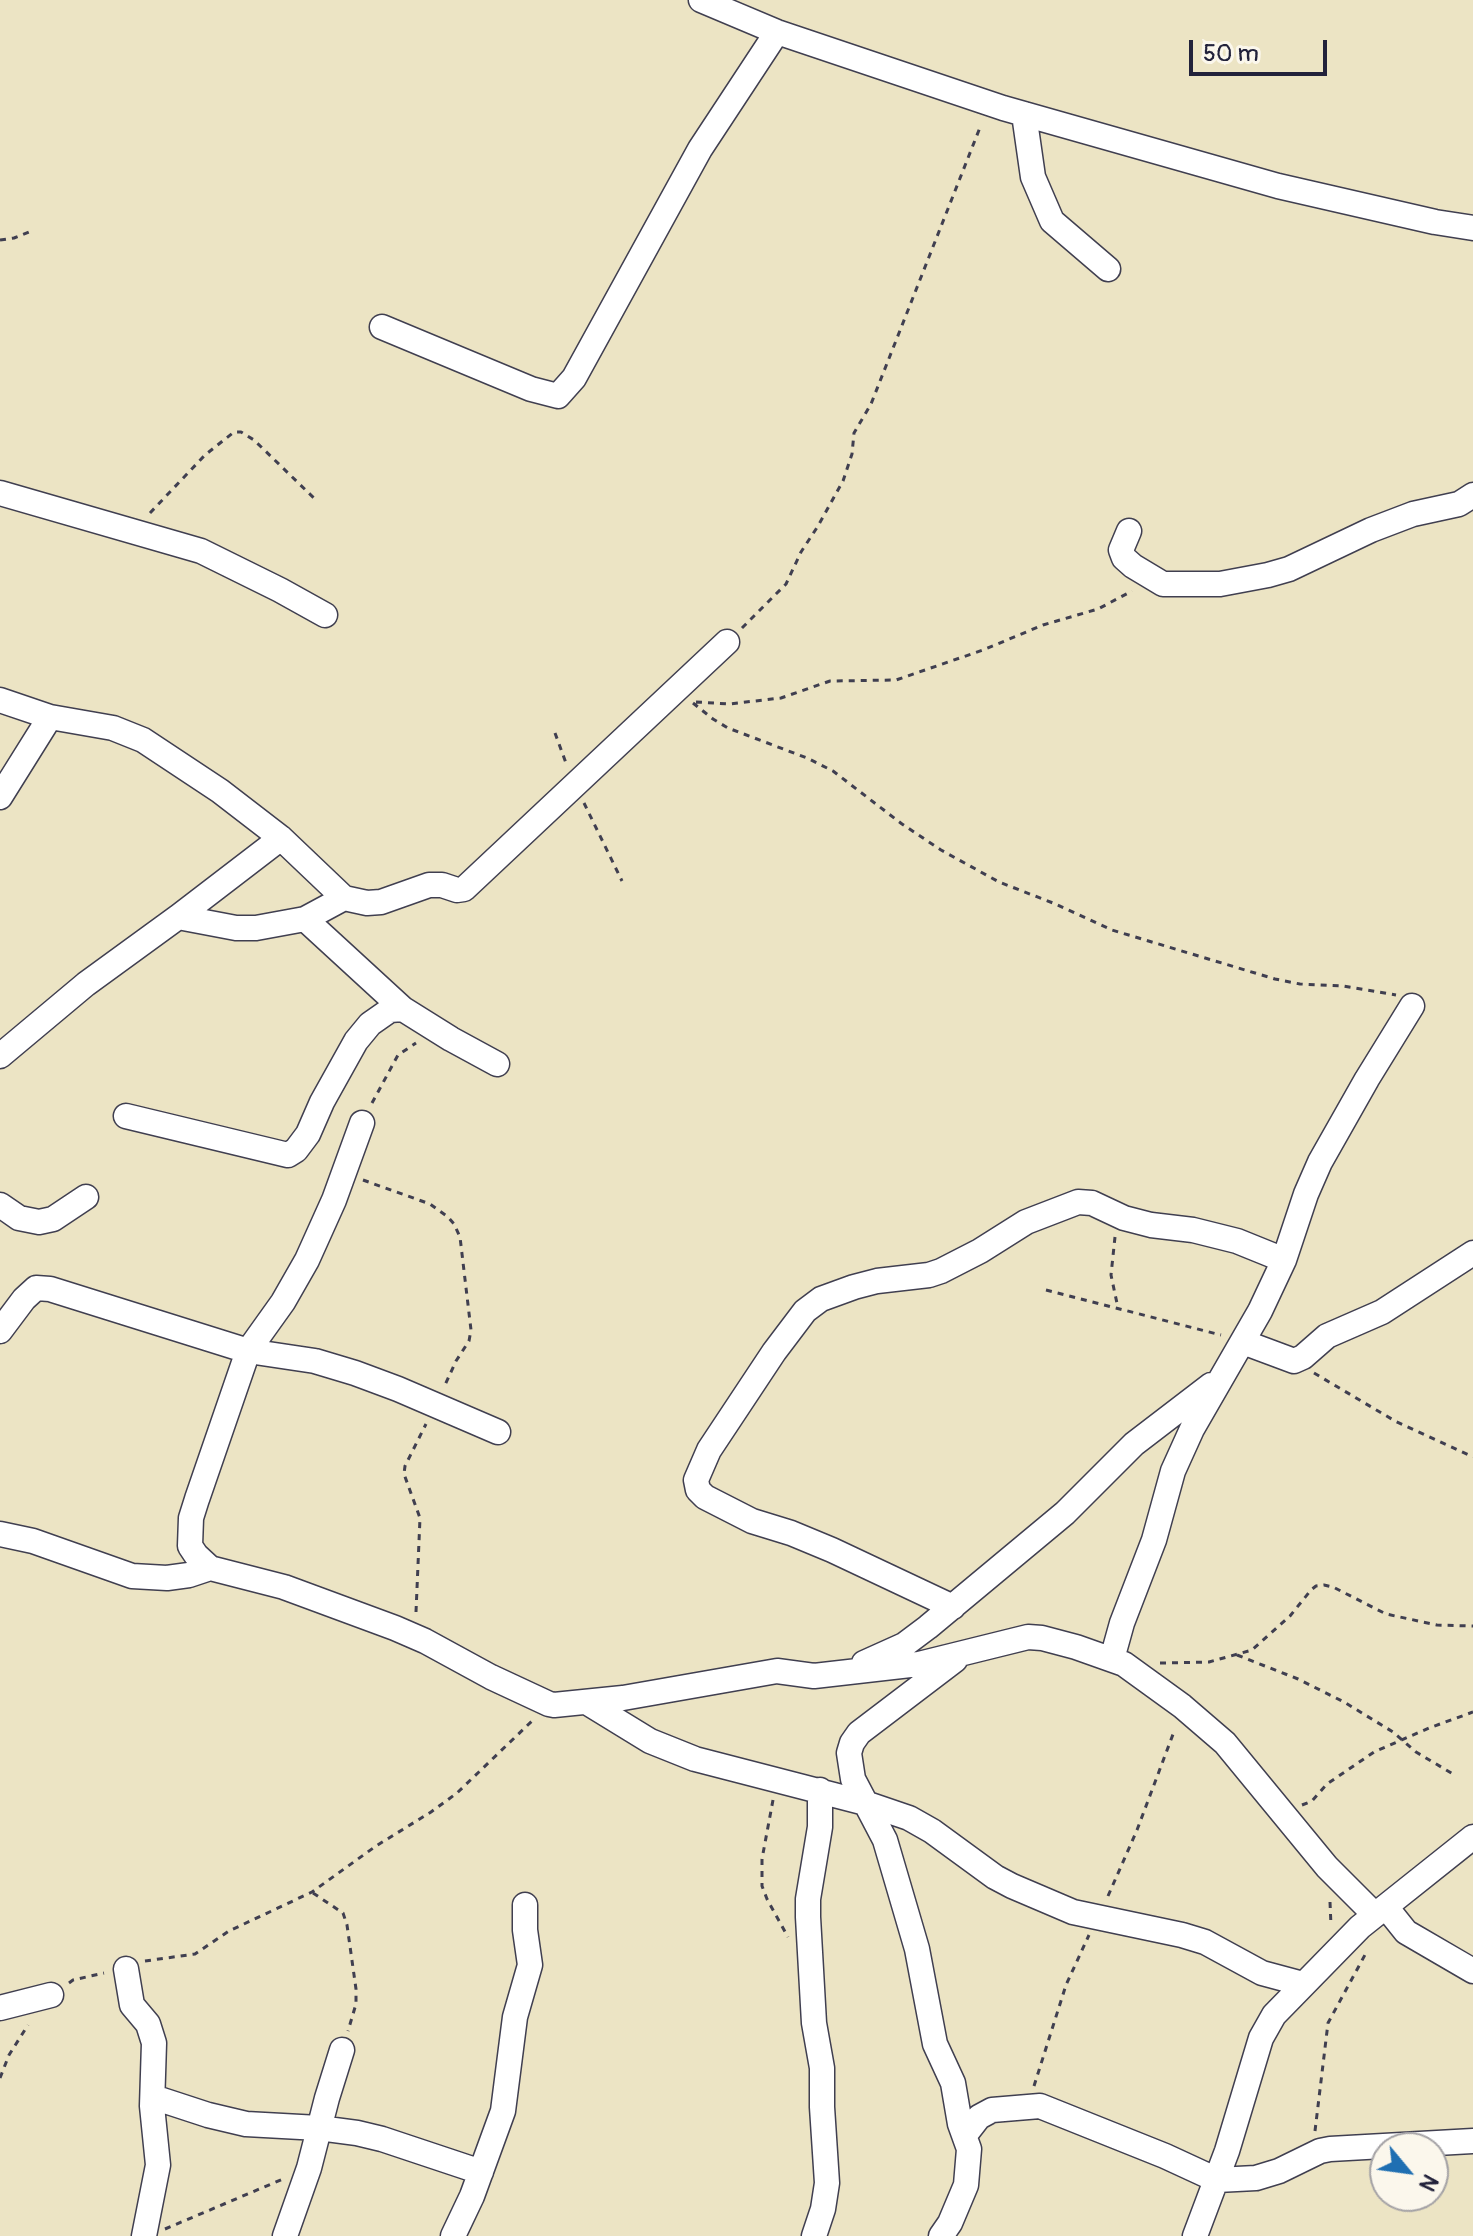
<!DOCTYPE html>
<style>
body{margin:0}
#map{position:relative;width:1473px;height:2236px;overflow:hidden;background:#ece4c4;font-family:Pangolin,sans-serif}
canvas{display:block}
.north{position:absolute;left:1369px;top:2132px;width:80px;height:80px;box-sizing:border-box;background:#fbf7ec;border:2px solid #a4a2a5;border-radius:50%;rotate:119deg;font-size:22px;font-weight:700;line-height:32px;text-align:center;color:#22223b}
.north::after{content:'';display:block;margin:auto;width:28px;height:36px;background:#1f6fb2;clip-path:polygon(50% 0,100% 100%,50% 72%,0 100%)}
.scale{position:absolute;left:1189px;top:40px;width:138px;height:36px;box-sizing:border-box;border:4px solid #22223b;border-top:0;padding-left:10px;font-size:24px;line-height:28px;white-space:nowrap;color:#22223b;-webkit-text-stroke:6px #fbf7ec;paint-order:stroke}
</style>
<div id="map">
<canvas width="1473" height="2236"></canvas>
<div class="north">N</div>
<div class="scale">50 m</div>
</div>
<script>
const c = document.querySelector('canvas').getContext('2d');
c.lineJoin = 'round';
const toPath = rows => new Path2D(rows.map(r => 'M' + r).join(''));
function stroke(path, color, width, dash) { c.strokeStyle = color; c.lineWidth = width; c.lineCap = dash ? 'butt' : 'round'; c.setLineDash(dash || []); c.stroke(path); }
const path = toPath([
 [0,240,14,238,34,230],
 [150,513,205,455,234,432,241,432,254,440,317,501],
 [742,628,786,584,801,552,818,526,843,481,852,454,854,433,871,404,981,125],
 [696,702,729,704,781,698,830,681,896,680,983,650,1043,625,1098,609,1132,591],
 [693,703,713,719,728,728,807,758,833,771,902,824,941,850,999,882,1053,903,1112,930,1275,979,1300,984,1343,986,1396,995],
 [555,733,566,763],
 [584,803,622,881],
 [372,1103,398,1055,416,1043],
 [363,1180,430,1204,448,1217,454,1224,460,1237,471,1330,469,1341,456,1361,445,1385],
 [1115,1237,1111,1275,1118,1308],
 [1046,1290,1221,1335],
 [1314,1373,1395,1421,1473,1457],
 [416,1612,420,1518,404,1474,405,1466,426,1424],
 [1237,1655,1298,1679,1344,1702,1393,1732,1416,1752,1453,1774],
 [1160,1663,1209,1662,1252,1650,1290,1616,1311,1590,1316,1586,1324,1585,1333,1587,1386,1614,1437,1625,1473,1626],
 [773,1800,762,1859,762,1886,767,1899,788,1937],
 [1302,1805,1312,1801,1327,1784,1374,1752,1429,1728,1473,1712],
 [313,1893,343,1913,347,1925,356,1989,356,2004,348,2031],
 [1108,1896,1137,1830,1175,1729],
 [1330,1902,1331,1926],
 [145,1961,195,1954,229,1931,312,1892,376,1846,431,1812,457,1793,533,1720],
 [69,1983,73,1980,104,1973],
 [0,2078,9,2055,28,2025],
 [1034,2086,1066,1985,1089,1935],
 [1315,2131,1328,2023,1366,1953],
 [165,2229,283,2179]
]);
const minor = toPath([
 [701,0,777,32,1003,108,1278,186,1435,222,1473,228],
 [1024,114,1033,177,1052,221,1108,269],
 [382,327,531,389,558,396,574,378,700,149,777,32],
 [0,493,201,551,280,590,325,615],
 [1129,531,1121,550,1124,558,1133,566,1163,584,1220,584,1268,575,1289,569,1371,530,1413,514,1459,504,1473,495],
 [0,700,50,717,113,728,143,740,220,791,281,838,344,898,367,903,381,902,429,885,442,885,457,890,464,889,727,642],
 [0,797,50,717],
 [178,917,236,928,256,928,305,919,344,898],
 [305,919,403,1009,451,1039,497,1064],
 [0,1056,86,984,178,917,281,838],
 [126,1116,288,1155,296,1150,308,1134,322,1102,356,1041,370,1024,390,1010,403,1009],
 [362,1123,334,1200,307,1260,283,1302,248,1351,197,1499,191,1518,190,1546,196,1555,210,1568,284,1587,395,1628,425,1641,491,1677,549,1704,554,1705,623,1698,777,1671,814,1676,919,1664,1028,1637,1042,1638,1076,1647,1124,1664,1182,1706,1225,1743,1327,1867,1375,1915],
 [0,1205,19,1218,39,1222,53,1219,86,1197],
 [0,1331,24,1299,36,1288,50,1289,248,1351,315,1361,355,1373,398,1389,498,1432],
 [1243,1342,1294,1361,1303,1357,1327,1336,1382,1312,1473,1253],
 [0,1534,33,1541,132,1576,167,1578,189,1575,210,1568],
 [953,1607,832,1550,791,1533,752,1521,705,1497,698,1490,696,1480,709,1450,774,1352,805,1311,821,1299,854,1287,877,1281,929,1275,941,1271,980,1251,1026,1222,1078,1202,1092,1203,1124,1218,1151,1225,1193,1230,1237,1241,1284,1260],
 [1112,1659,1122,1623,1154,1540,1173,1471,1192,1429,1260,1311,1284,1260,1306,1194,1320,1162,1367,1079,1412,1006],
 [864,1663,904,1645,928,1627,1065,1513,1134,1444,1211,1385],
 [588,1703,650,1741,695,1759,865,1803,909,1818,932,1831,995,1877,1012,1886,1073,1912,1182,1935,1205,1942,1262,1973,1303,1984],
 [1386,1907,1406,1932,1473,1971],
 [126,1969,132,2005,148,2024,154,2043,152,2106,158,2165,144,2236],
 [0,2008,51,1995],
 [153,2097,208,2115,246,2124,319,2128,357,2133,382,2139,481,2172],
 [965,2135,979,2117,992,2110,1040,2106,1165,2156,1217,2180,1256,2178,1279,2171,1320,2151,1330,2149,1473,2141],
 [285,2236,309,2168,327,2098,342,2050],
 [453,2236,472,2196,503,2111,515,2017,530,1965,525,1930,525,1905],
 [814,2236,823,2209,827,2183,822,2107,822,2068,814,2023,808,1917,808,1899,820,1827,820,1790],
 [941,2236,950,2223,966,2185,969,2149,960,2124,953,2083,935,2044,917,1949,885,1840,853,1779,849,1753,852,1743,859,1733,955,1660],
 [1195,2236,1227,2151,1261,2038,1274,2015,1360,1927,1473,1837]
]);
stroke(minor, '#403f50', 27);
stroke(path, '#403f50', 3, [6, 6]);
stroke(minor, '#fff', 24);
</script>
